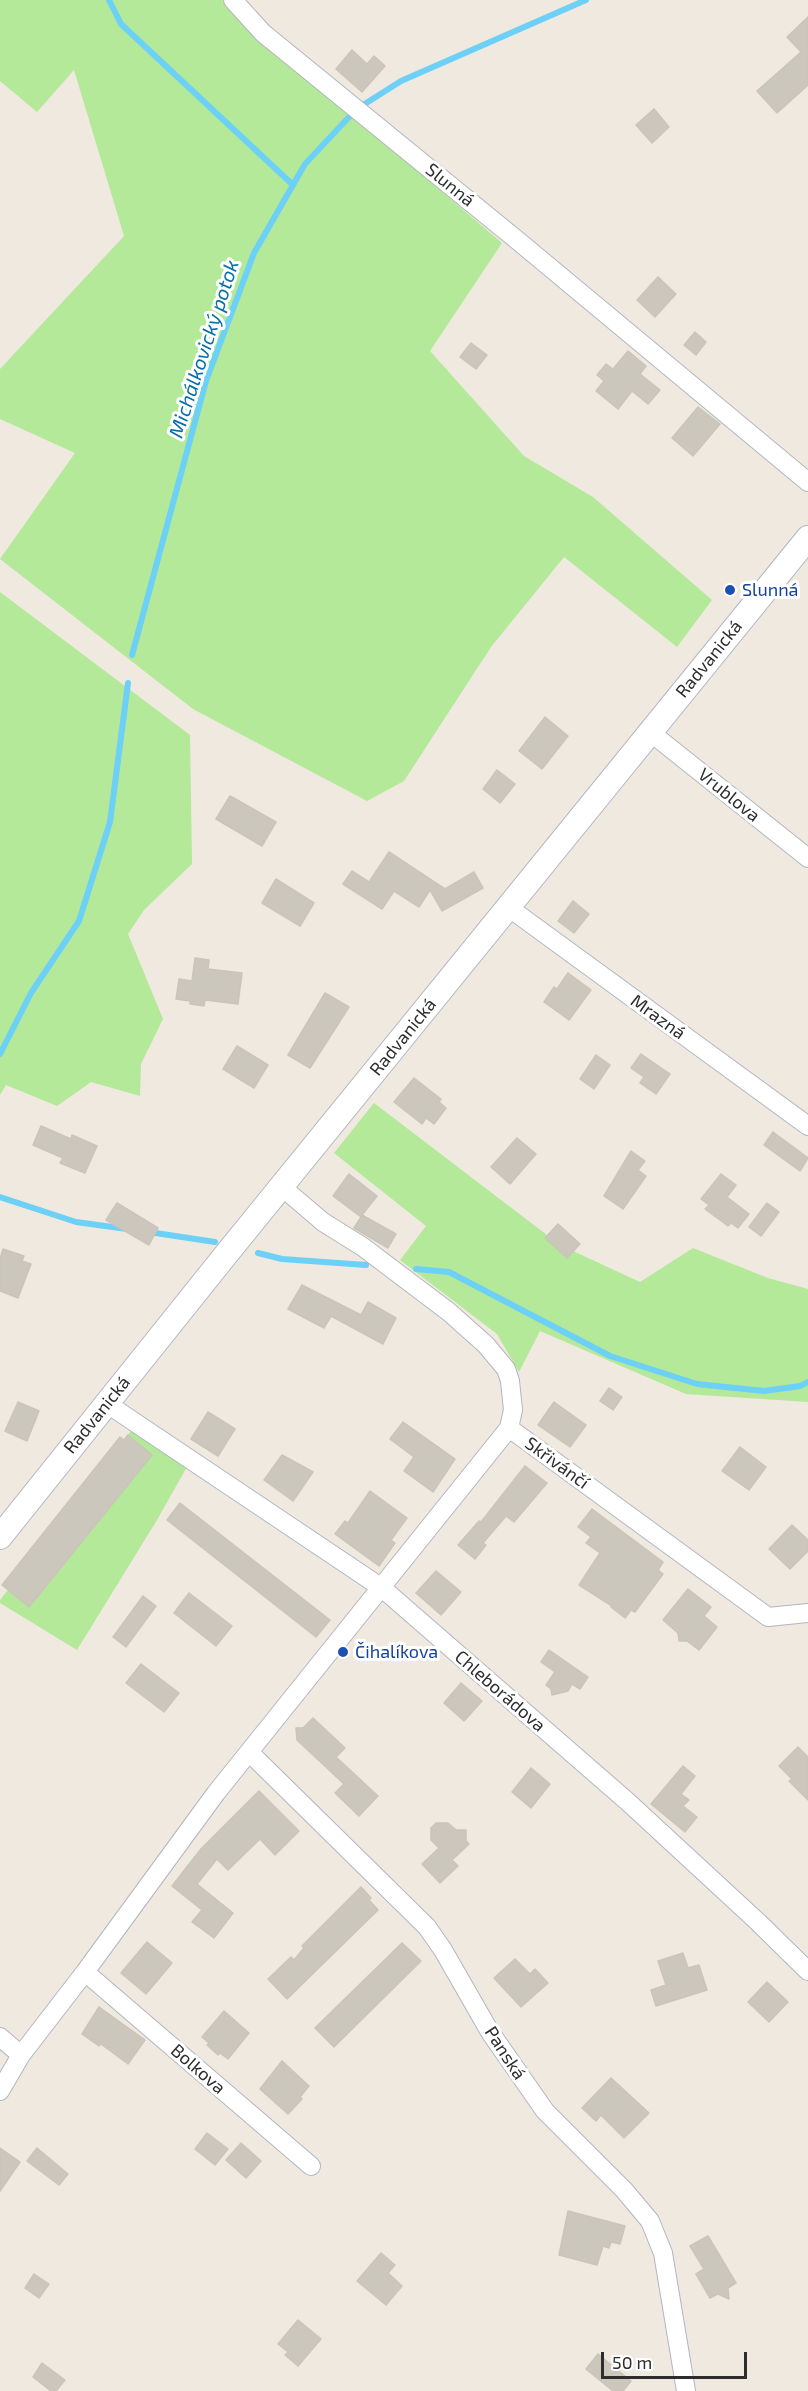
<!DOCTYPE html>
<meta charset="utf-8">
<style>
body{margin:0}
#map{position:relative;width:808px;height:2391px;overflow:hidden;background:#efe9df;font-family:"Exo 2",sans-serif}
canvas{display:block}
.scale{position:absolute;left:601px;top:2352px;width:146px;height:27px;box-sizing:border-box;border:3px solid #2d2d2d;border-top:0;padding-left:8px;font-size:18px;line-height:21px;white-space:nowrap;color:#2d2d2d;-webkit-text-stroke:4px #fff;paint-order:stroke}
</style>
<div id="map">
<canvas width="808" height="2391"></canvas>
<div class="scale">50 m</div>
</div>
<script>
const c = document.querySelector('canvas').getContext('2d');
c.lineJoin = 'round';
function fillPath(path, color) { c.fillStyle = color; c.fill(path, 'evenodd'); }
const toPath = rows => new Path2D(rows.map(r => 'M' + r).join(''));
function stroke(path, color, width, dash) { c.strokeStyle = color; c.lineWidth = width; c.lineCap = dash ? 'butt' : 'round'; c.setLineDash(dash || []); c.stroke(path); }
function drawText(font, color, halo, rows, align = 'center') {
  c.font = font + ' "Exo 2",sans-serif'; c.lineWidth = 6; c.setLineDash([]); c.textBaseline = 'middle'; c.strokeStyle = halo; c.fillStyle = color; for (const [text, x, y, turn = 0] of rows) {
    c.save(); c.translate(x, y); c.rotate((+turn || 0) * Math.PI / 180); c.textAlign = isNaN(turn) ? turn : align; if (halo) c.strokeText(text, 0, 0); c.fillText(text, 0, 0); c.restore();
  }
}
const green = toPath([
 [0,0,222,0,259,41,371,131,502,243,430,351,524,456,593,497,712,600,677,647,564,557,491,647,404,781,367,801,193,709,0,559,75,453,0,419,0,369,124,236,74,70,37,112,0,81],
 [0,592,190,735,192,864,144,910,128,934,163,1019,141,1064,140,1096,91,1082,57,1106,6,1085,0,1095],
 [374,1103,560,1245,640,1282,693,1248,768,1278,808,1289,808,1402,686,1394,540,1331,519,1372,497,1334,400,1260,426,1226,334,1153],
 [134,1427,188,1465,157,1520,77,1650,0,1603,0,1600,8,1590,152,1455,128,1435]
]);
const stream = toPath([
 [109,0,121,24,293,185],
 [360,107,401,81,586,0],
 [132,655,206,381,254,253,305,164,351,115],
 [0,1054,31,993,79,921,110,822,128,683],
 [0,1197,76,1222,127,1229],
 [149,1232,215,1242],
 [258,1253,282,1259,366,1265],
 [416,1269,449,1272,610,1356,697,1384,764,1391,800,1386,808,1382]
]);
const building = toPath([
 [808,17,808,85,777,113,757,91,801,52,787,37,808,17],
 [352,50,367,64,374,56,385,66,362,92,336,69,352,50],
 [654,109,669,127,652,143,636,125,654,109],
 [658,277,676,294,655,317,637,300,658,277],
 [695,332,706,342,696,355,684,345,695,332],
 [471,343,487,355,476,369,460,357,471,343],
 [628,351,646,366,640,374,660,390,648,404,632,391,618,409,596,391,604,381,597,375,606,364,613,369,628,351],
 [698,407,720,424,693,456,672,438,698,407],
 [545,717,568,736,542,769,519,751,545,717],
 [497,770,515,784,500,803,483,789,497,770],
 [230,796,276,822,262,846,216,819,230,796],
 [389,852,445,889,474,872,483,888,442,911,430,890,419,907,394,891,382,909,343,884,352,871,369,882,389,852],
 [276,879,314,903,300,926,262,903,276,879],
 [573,901,589,914,574,933,558,921,573,901],
 [195,958,209,960,208,969,242,973,238,1004,205,1000,204,1006,190,1004,190,1001,176,999,179,979,192,981,195,958],
 [568,973,591,990,569,1020,544,1002,554,987,557,989,568,973],
 [325,993,349,1007,310,1068,288,1055,325,993],
 [237,1046,268,1065,254,1088,223,1069,237,1046],
 [641,1054,670,1074,656,1094,640,1083,644,1077,631,1068,641,1054],
 [596,1055,610,1065,594,1089,580,1079,596,1055],
 [414,1078,441,1099,439,1102,446,1108,434,1124,426,1118,422,1124,394,1102,414,1078],
 [41,1126,71,1139,72,1135,97,1146,85,1173,60,1163,63,1158,33,1145,41,1126],
 [773,1132,808,1158,800,1171,764,1145,773,1132],
 [517,1138,536,1154,510,1184,491,1167,517,1138],
 [631,1151,645,1161,638,1170,646,1176,623,1209,604,1196,631,1151],
 [349,1174,377,1196,362,1215,396,1234,388,1248,354,1228,361,1217,333,1196,349,1174],
 [721,1174,736,1185,727,1197,749,1214,738,1228,731,1223,728,1226,705,1209,709,1205,701,1199,721,1174],
 [117,1203,158,1228,149,1245,106,1220,117,1203],
 [767,1203,779,1212,761,1236,749,1227,767,1203],
 [558,1224,580,1244,567,1258,545,1238,558,1224],
 [3,1249,24,1256,22,1261,31,1264,18,1298,0,1291,0,1259,3,1249],
 [302,1285,361,1315,368,1302,396,1318,383,1344,331,1316,324,1328,288,1309,302,1285],
 [609,1388,622,1397,613,1410,600,1401,609,1388],
 [18,1402,39,1411,27,1441,5,1431,18,1402],
 [554,1402,586,1425,570,1447,538,1425,554,1402],
 [208,1412,235,1429,218,1456,191,1439,208,1412],
 [403,1422,455,1459,433,1492,404,1471,414,1457,390,1439,403,1422],
 [128,1435,152,1455,29,1607,2,1585,120,1437,124,1440,128,1435],
 [740,1447,766,1467,749,1490,722,1471,740,1447],
 [282,1455,313,1472,293,1501,264,1480,282,1455],
 [525,1466,547,1483,514,1522,506,1516,483,1543,486,1545,475,1559,458,1545,479,1521,481,1522,525,1466],
 [370,1491,407,1518,391,1540,395,1543,379,1566,335,1534,345,1521,348,1523,370,1491],
 [180,1503,330,1620,316,1637,167,1520,180,1503],
 [592,1509,663,1562,658,1570,663,1574,635,1612,631,1610,625,1618,611,1607,612,1606,579,1585,600,1553,586,1543,591,1537,578,1527,592,1509],
 [792,1525,808,1540,808,1551,790,1569,769,1549,792,1525],
 [436,1571,461,1592,441,1615,416,1593,436,1571],
 [688,1589,711,1607,704,1616,717,1627,699,1650,687,1641,679,1641,678,1633,663,1620,688,1589],
 [189,1593,232,1626,216,1646,174,1613,189,1593],
 [143,1596,156,1606,126,1647,113,1637,143,1596],
 [549,1650,588,1677,580,1689,572,1684,568,1691,552,1695,551,1689,546,1685,555,1672,541,1662,549,1650],
 [141,1664,179,1693,164,1712,126,1683,141,1664],
 [461,1683,482,1701,464,1721,444,1703,461,1683],
 [313,1718,345,1748,336,1757,378,1796,359,1816,335,1793,344,1784,297,1740,296,1728,303,1728,313,1718],
 [798,1747,808,1757,808,1800,789,1781,792,1779,779,1766,798,1747],
 [683,1766,695,1776,681,1794,689,1800,683,1806,697,1817,685,1832,651,1804,683,1766],
 [531,1768,550,1784,531,1808,512,1792,531,1768],
 [259,1791,299,1831,275,1855,260,1839,228,1870,217,1859,197,1884,233,1913,214,1938,192,1922,202,1910,172,1886,201,1849,259,1791],
 [436,1823,448,1823,456,1830,466,1830,466,1841,469,1844,452,1860,458,1866,440,1883,422,1864,439,1848,431,1840,431,1828,436,1823],
 [361,1887,371,1898,369,1900,378,1910,287,1999,268,1979,291,1957,294,1960,304,1948,302,1946,361,1887],
 [147,1942,172,1963,146,1994,121,1973,147,1942],
 [402,1943,421,1961,334,2047,315,2028,402,1943],
 [683,1953,688,1968,699,1965,707,1990,656,2006,651,1990,666,1985,658,1961,683,1953],
 [515,1959,530,1974,535,1969,548,1983,521,2007,494,1978,515,1959],
 [767,1982,788,2002,769,2022,748,2002,767,1982],
 [99,2007,145,2040,128,2064,101,2044,99,2046,82,2034,99,2007],
 [224,2011,249,2033,228,2059,220,2053,218,2055,207,2045,209,2043,202,2037,224,2011],
 [282,2061,309,2086,300,2097,302,2099,288,2114,260,2089,282,2061],
 [611,2078,649,2113,624,2138,601,2115,596,2121,582,2108,611,2078],
 [207,2133,228,2149,215,2165,195,2149,207,2133],
 [241,2143,261,2161,246,2178,226,2160,241,2143],
 [0,2148,20,2162,0,2191,0,2148],
 [37,2148,68,2174,59,2185,27,2161,37,2148],
 [568,2211,625,2226,620,2244,611,2242,609,2248,603,2246,597,2265,559,2255,568,2211],
 [708,2236,736,2283,728,2288,729,2299,718,2294,710,2298,696,2274,704,2269,690,2246,708,2236],
 [381,2253,395,2265,388,2273,402,2286,386,2305,357,2281,381,2253],
 [34,2274,49,2284,39,2298,25,2288,34,2274],
 [298,2320,321,2339,298,2366,285,2355,288,2352,278,2344,298,2320],
 [598,2354,631,2381,623,2391,613,2391,586,2369,598,2354],
 [42,2363,65,2380,56,2391,51,2391,33,2377,42,2363]
]);
const minor = toPath([
 [233,0,263,33,517,240,808,482],
 [650,732,808,858],
 [508,907,808,1126],
 [282,1187,323,1222,363,1247,449,1312,486,1345,506,1369,510,1381,513,1410,509,1428,768,1617,808,1613],
 [106,1403,382,1588,628,1802,758,1922,808,1971],
 [249,1752,427,1927,443,1950,490,2032,545,2111,624,2190,650,2221,663,2253,686,2391],
 [85,1972,311,2166],
 [0,2037,21,2055],
 [0,2091,21,2055,85,1972,216,1793,509,1428]
]);
const tertiary = toPath([
 [0,1537,224,1257,808,538]
]);
const markers = [
 [730,590,6,"#1a4fb4"],
 [343,1652,6,"#1a4fb4"]
];
const streetNames = [
 ["Slunná",450,185,39],
 ["Radvanická",709,659,-51],
 ["Vrublova",729,795,39],
 ["Mrazná",658,1017,36],
 ["Radvanická",403,1037,-51],
 ["Radvanická",97,1415,-51],
 ["Skřivánčí",557,1463,36],
 ["Chleborádova",500,1691,41],
 ["Panská",505,2053,57],
 ["Bolkova",198,2069,41]
];
const transitNames = [
 ["Slunná",742,590],
 ["Čihalíkova",355,1652]
];
const waterNames = [
 ["Michálkovický potok",204,349,-72]
];
fillPath(green, '#b3e999');
stroke(stream, '#6dd0f7', 6);
fillPath(building, '#cbc7bd');
stroke(building, '#cbc5b8', 1.5);
stroke(minor, '#b3b5c1', 20);
stroke(tertiary, '#b3b5c1', 26);
stroke(minor, '#fff', 18);
stroke(tertiary, '#fff', 24);
for (const [x, y, r, color] of markers) { const dot = new Path2D(); dot.arc(x, y, r, 0, 2 * Math.PI); c.fillStyle = color; c.fill(dot); stroke(dot, '#fff', 2); }
drawText('18px', '#2d2d2d', '#fff', streetNames);
drawText('18px', '#164399', '#fff', transitNames, 'left');
drawText('italic 20px', '#046faa', '#fff', waterNames);
</script>
